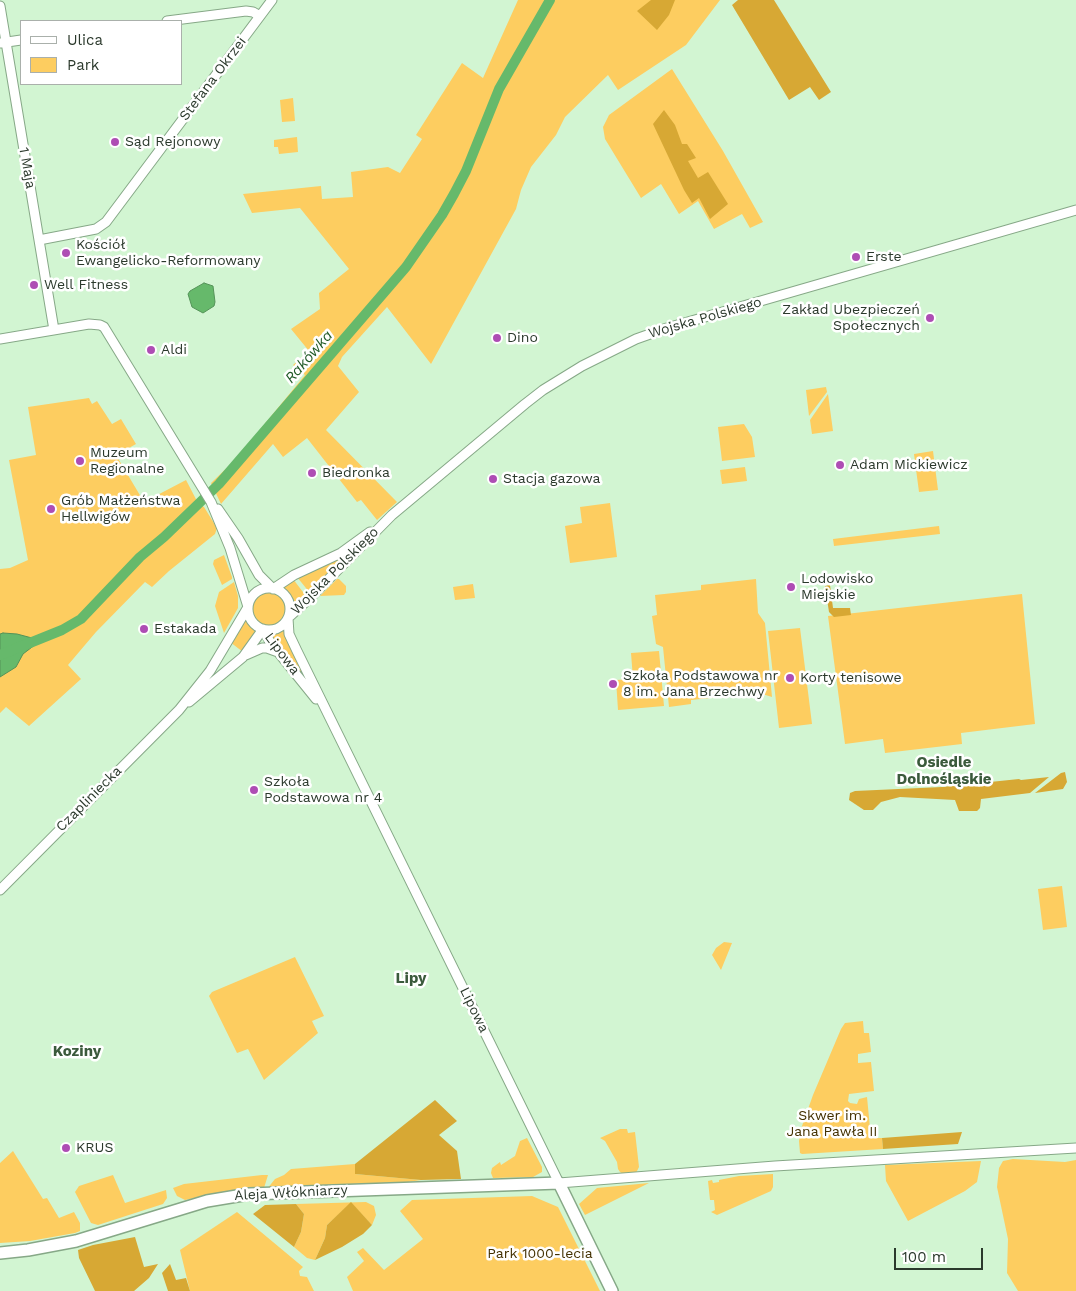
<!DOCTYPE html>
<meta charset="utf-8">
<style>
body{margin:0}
#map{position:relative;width:1076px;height:1291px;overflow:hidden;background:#d2f5d2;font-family:"Work Sans",sans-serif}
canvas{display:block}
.legend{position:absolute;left:20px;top:20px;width:162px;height:65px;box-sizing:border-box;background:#fff;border:1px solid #aab0ab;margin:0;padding:6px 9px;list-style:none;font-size:15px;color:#2b392c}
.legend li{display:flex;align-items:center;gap:10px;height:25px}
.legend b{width:25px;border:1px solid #aab0ab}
.scale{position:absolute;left:894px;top:1248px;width:89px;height:22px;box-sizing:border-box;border:2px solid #2b392c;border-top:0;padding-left:6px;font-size:15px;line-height:18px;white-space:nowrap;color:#2b392c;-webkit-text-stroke:4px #fff;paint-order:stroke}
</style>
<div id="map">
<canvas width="1076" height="1291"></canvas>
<ul class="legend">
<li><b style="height:6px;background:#fff"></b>Ulica</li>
<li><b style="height:14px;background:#fdcd60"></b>Park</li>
</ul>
<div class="scale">100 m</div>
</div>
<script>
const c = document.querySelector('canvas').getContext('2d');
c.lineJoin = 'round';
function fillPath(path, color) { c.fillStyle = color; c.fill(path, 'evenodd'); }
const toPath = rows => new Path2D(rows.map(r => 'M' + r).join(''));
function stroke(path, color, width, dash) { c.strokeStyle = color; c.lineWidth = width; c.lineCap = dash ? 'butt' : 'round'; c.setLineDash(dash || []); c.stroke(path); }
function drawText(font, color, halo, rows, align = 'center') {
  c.font = font + ' "Work Sans",sans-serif'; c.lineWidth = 5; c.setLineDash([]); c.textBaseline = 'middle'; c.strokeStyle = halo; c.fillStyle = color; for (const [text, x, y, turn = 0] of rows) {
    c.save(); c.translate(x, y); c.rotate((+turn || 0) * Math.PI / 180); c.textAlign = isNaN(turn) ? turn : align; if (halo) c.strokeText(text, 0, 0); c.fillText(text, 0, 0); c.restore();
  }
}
const green = toPath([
 [518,0,720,0,686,45,618,90,608,75,565,117,556,135,531,167,521,190,516,209,431,364,387,307,342,357,338,366,359,392,326,430,397,502,377,520,361,500,357,502,307,438,283,457,273,444,221,504,211,483,235,460,305,375,293,365,309,351,291,329,320,309,319,293,349,269,300,208,252,213,243,194,321,186,322,199,353,197,351,172,388,167,400,173,422,139,416,135,462,63,483,78],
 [672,69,723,151,763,222,750,228,742,214,714,229,698,201,679,214,661,184,641,198,605,139,603,127,609,115],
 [293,98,295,121,282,122,280,100],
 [297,137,298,152,279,154,278,147,274,147,274,140],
 [826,387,827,392,809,416,806,390],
 [828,394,833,431,812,434,810,420],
 [89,398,92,404,97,401,112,424,121,419,136,444,116,455,144,502,186,480,198,503,204,507,217,528,215,534,169,571,152,587,145,582,96,632,68,665,81,679,29,726,6,707,0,713,0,569,10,568,28,560,9,460,36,455,28,407],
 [744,424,752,437,755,457,722,461,718,427],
 [933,451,938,490,919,492,914,454],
 [745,467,747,481,722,484,720,470],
 [610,503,617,557,570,563,565,526,582,523,580,507],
 [939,526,940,534,834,546,833,539],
 [224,555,232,577,232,579,222,585,213,564,214,560],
 [344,555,344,558,310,593,297,577],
 [293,579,306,596,294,606,288,594,281,588],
 [337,579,339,579,346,586,346,592,344,595,320,596],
 [756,579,758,613,765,623,772,697,759,693,691,700,691,704,669,707,663,647,656,644,652,616,657,615,655,595,701,590,701,585],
 [234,582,238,596,238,608,224,633,215,606,219,592],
 [473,584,475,598,455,600,453,587],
 '252 609a17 17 0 1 1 34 0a17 17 0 1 1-34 0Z',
 [1022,594,1035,724,961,733,962,744,885,753,883,739,845,744,828,616],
 [246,617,257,634,243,652,230,642],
 [284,628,285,628,307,679,305,680,268,633,278,631],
 [800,628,812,724,779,728,768,631],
 [659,651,664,706,618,710,616,680,633,679,631,653],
 [1062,886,1067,927,1043,930,1038,889],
 [724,942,732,943,721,970,712,955,716,948],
 [295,957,324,1016,312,1021,318,1033,264,1080,248,1049,237,1053,209,996,212,992],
 [863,1021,864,1033,869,1033,871,1052,858,1054,858,1063,871,1062,874,1091,849,1094,848,1101,850,1103,857,1104,859,1099,867,1097,871,1138,882,1138,883,1149,802,1154,800,1153,799,1141,802,1126,813,1095,841,1029,845,1023],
 [620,1129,627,1129,628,1133,635,1132,639,1167,636,1173,623,1174,620,1172,618,1169,617,1162,605,1141,600,1138],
 [527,1138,542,1167,542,1172,533,1177,493,1178,491,1173,492,1168,500,1162,501,1165,515,1156,520,1141],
 [13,1151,43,1199,47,1198,59,1218,74,1212,80,1223,80,1231,75,1233,30,1241,0,1243,0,1163],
 [1013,1159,1065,1162,1076,1160,1076,1291,1018,1291,1007,1273,1008,1239,997,1187,999,1168,1003,1161],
 [981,1161,977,1182,965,1191,908,1221,886,1181,885,1165],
 [355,1164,355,1174,421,1180,396,1184,267,1189,275,1179,284,1175,291,1169],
 [773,1174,773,1187,771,1191,717,1215,711,1212,715,1210,714,1200,710,1200,708,1181,712,1180,713,1183,719,1182,719,1180,739,1176],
 [113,1175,125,1203,166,1190,167,1198,163,1204,98,1225,91,1223,75,1192,79,1186],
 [262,1175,268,1175,264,1188,233,1190,185,1200,177,1196,173,1188,184,1184],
 [649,1183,585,1215,579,1204,597,1188],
 [532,1196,558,1207,600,1291,353,1291,347,1277,364,1261,357,1252,363,1248,384,1270,423,1239,400,1211,412,1200],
 [366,1202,374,1206,376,1215,372,1225,351,1203,327,1225,325,1238,315,1260,307,1258,294,1247,301,1232,304,1214,296,1204],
 [237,1212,303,1267,299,1271,300,1276,307,1277,314,1291,190,1291,180,1250]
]);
const forest = toPath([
 [651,0,675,0,669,15,657,30,637,11],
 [738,0,774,0,831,92,819,100,810,87,789,100,732,5],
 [664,110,675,125,682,144,687,144,696,158,688,161,698,178,708,172,728,204,710,219,699,198,692,203,684,190,653,124],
 [830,585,833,608,850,608,851,615,834,617,829,612,825,586],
 [1065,772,1067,782,1063,789,1035,793,1061,773],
 [1049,777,1030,793,981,799,980,808,977,811,959,811,955,800,900,797,881,802,873,810,864,810,849,800,850,793,855,791,942,787,1019,779,1021,780],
 [435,1100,457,1121,439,1135,457,1151,461,1179,421,1180,355,1174,355,1164],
 [962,1132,958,1144,883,1149,882,1138],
 [351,1202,372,1225,363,1234,342,1247,315,1260,325,1238,327,1225],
 [296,1204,304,1214,301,1232,294,1247,253,1214,265,1205],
 [135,1237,144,1267,158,1264,149,1278,134,1291,95,1291,79,1258,78,1250,93,1245],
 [170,1264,176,1280,186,1278,190,1291,168,1291,162,1273]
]);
const water = toPath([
 [204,283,213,286,215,302,214,306,203,313,192,307,188,294,190,291,204,283],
 [3,633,17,634,32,638,36,641,36,644,23,654,16,667,0,677,0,634,3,633]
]);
const river = toPath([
 [0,655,62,630,81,619,140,557,164,537,219,484,406,267,442,215,454,194,466,171,499,89,550,0]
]);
const minor = toPath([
 [0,6,54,330],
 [167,21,246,11,253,12,260,16],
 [0,43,21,40],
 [39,240,96,229,106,222,272,0],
 [0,339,89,324,100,325,104,327,211,502,230,548,248,607],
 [218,509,238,538,259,575,273,589],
 '248 609a21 21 0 1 1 42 0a21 21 0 1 1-42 0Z',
 [273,589,294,575,341,553,370,532],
 [288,618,289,634,297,651,559,1183,775,1166,1076,1148],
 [288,618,311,597,392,515,525,404,543,390,582,366,636,339,667,328,1076,210],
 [263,629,270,642,316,699],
 [246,655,262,648,267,648,278,652],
 [189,702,243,657,263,629],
 [0,890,179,710,210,671,248,607]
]);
const major = toPath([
 [0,1253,28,1250,76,1241,207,1201,249,1194,559,1183,612,1291]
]);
const markers = [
 [115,142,5,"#ae4db4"],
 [66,253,5,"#ae4db4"],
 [856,257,5,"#ae4db4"],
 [34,285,5,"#ae4db4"],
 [930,318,5,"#ae4db4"],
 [497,338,5,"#ae4db4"],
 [151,350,5,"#ae4db4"],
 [80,461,5,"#ae4db4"],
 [840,465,5,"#ae4db4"],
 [312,473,5,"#ae4db4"],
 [493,479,5,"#ae4db4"],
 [51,509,5,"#ae4db4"],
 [791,587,5,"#ae4db4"],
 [144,629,5,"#ae4db4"],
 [790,678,5,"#ae4db4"],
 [613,684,5,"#ae4db4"],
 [254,790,5,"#ae4db4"],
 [66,1148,5,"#ae4db4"]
];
const streetNames = [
 ["Stefana Okrzei",213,79,-53],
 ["1 Maja",27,168,80],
 ["Wojska Polskiego",705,318,-16],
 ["Wojska Polskiego",335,571,-45],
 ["Lipowa",282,654,53],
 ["Czapliniecka",89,799,-45],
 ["Lipowa",474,1010,64],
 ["Aleja Włókniarzy",291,1193,-3]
];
const poiNames = [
 ["Sąd Rejonowy",125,142],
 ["Kościół",76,245],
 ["Ewangelicko-Reformowany",76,261],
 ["Erste",866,257],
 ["Well Fitness",44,285],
 ["Zakład Ubezpieczeń",920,310,"right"],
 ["Społecznych",920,326,"right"],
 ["Dino",507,338],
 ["Aldi",161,350],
 ["Muzeum",90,453],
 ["Regionalne",90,469],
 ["Adam Mickiewicz",850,465],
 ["Biedronka",322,473],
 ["Stacja gazowa",503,479],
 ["Grób Małżeństwa",61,501],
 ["Hellwigów",61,517],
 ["Lodowisko",801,579],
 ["Miejskie",801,595],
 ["Estakada",154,629],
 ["Szkoła Podstawowa nr",623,676],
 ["8 im. Jana Brzechwy",623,692],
 ["Korty tenisowe",800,678],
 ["Szkoła",264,782],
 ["Podstawowa nr 4",264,798],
 ["KRUS",76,1148]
];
const parkNames = [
 ["Skwer im.",832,1116],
 ["Jana Pawła II",832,1132],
 ["Park 1000-lecia",540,1254]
];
const waterNames = [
 ["Rakówka",309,357,-49]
];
const neighbourhoodNames = [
 ["Osiedle",944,763],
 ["Dolnośląskie",944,780],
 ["Lipy",411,979],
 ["Koziny",77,1052]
];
fillPath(green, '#fdcd60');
fillPath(forest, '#d7a834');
fillPath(water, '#66b96b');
stroke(water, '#549358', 1);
stroke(river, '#66b96b', 10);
stroke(minor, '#86a887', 11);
stroke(major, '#86a887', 14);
stroke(minor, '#fff', 9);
stroke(major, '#fff', 11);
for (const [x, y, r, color] of markers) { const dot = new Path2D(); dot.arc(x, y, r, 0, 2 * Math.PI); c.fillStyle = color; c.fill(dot); stroke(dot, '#fff', 2); }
drawText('14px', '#2b392c', '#fff', streetNames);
drawText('14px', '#2b392c', '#fff', poiNames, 'left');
drawText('14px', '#433000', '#fff', parkNames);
drawText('italic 15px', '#215a27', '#fff', waterNames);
drawText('bold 15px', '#3b5a3c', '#fff', neighbourhoodNames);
</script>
